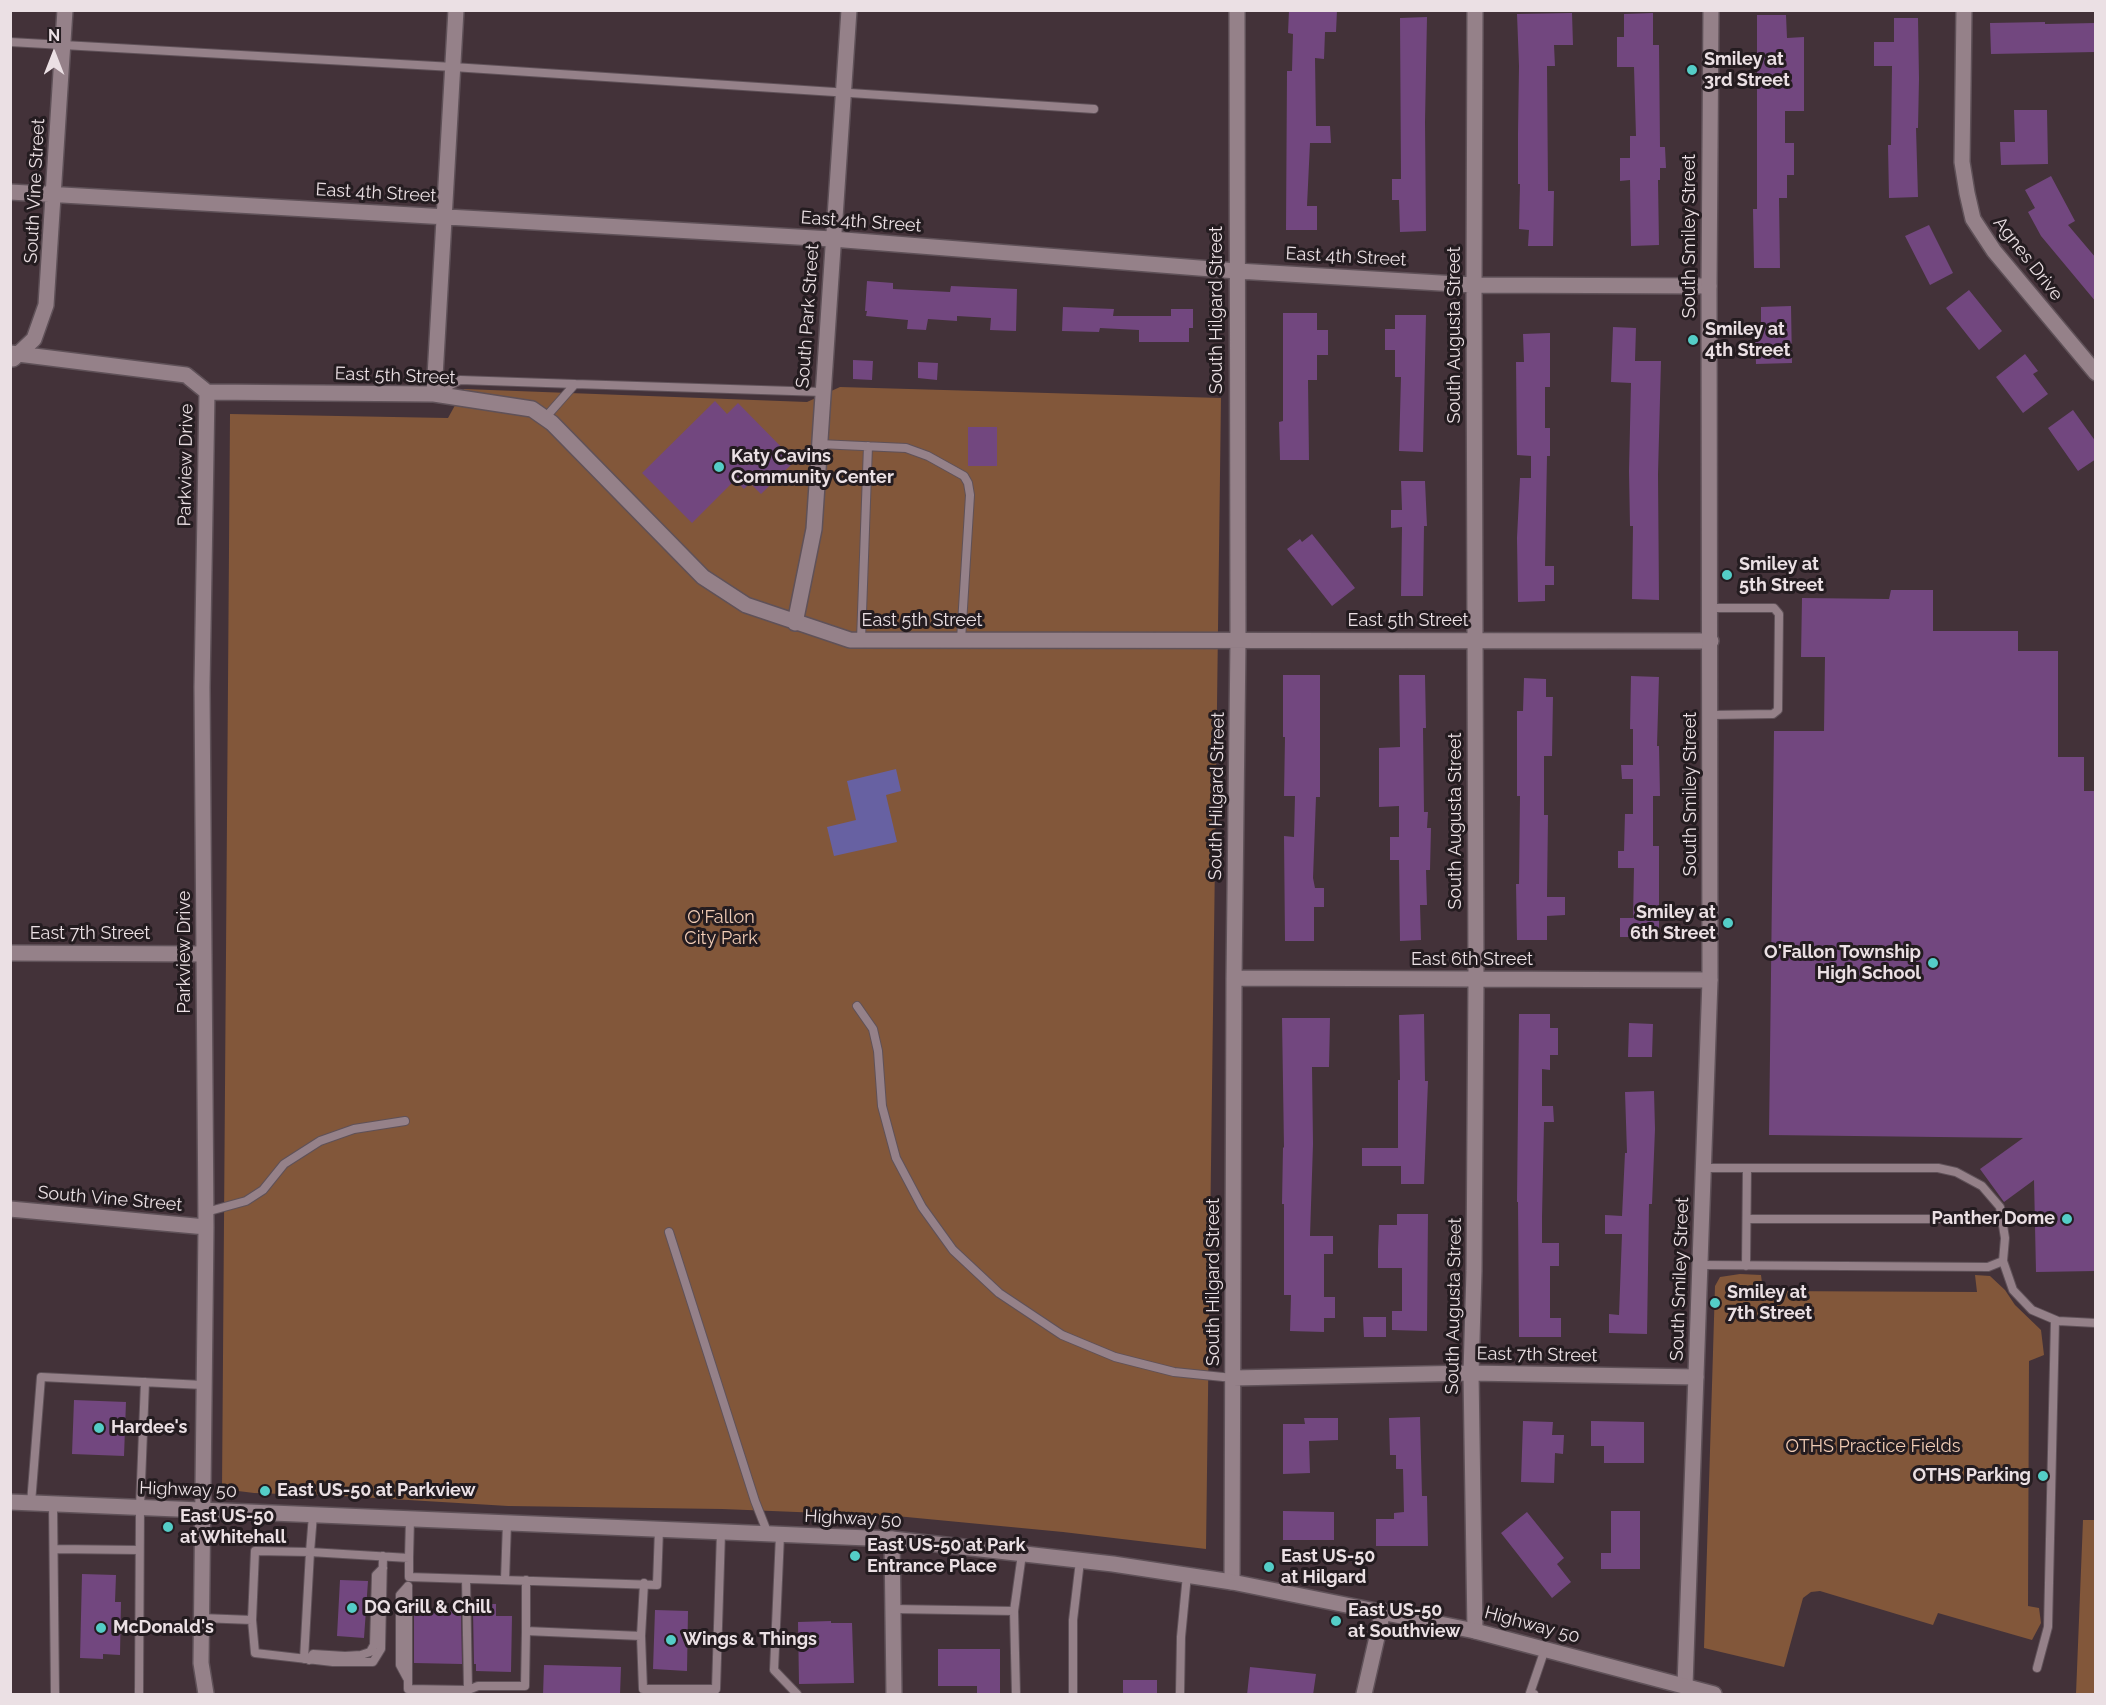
<!DOCTYPE html>
<style>
body{margin:0}
#map{position:relative;width:2106px;height:1705px;overflow:hidden;background:#433239;font-family:Raleway,sans-serif}
canvas{display:block}
.frame{position:absolute;inset:0;border:12px solid #ebe0e4;pointer-events:none}
.north{position:absolute;left:24px;top:24px;width:60px;height:60px;-webkit-text-stroke:4px #241c20;paint-order:stroke;rotate:0deg;font-size:16px;font-weight:700;line-height:24px;text-align:center;color:#ebe0e4}
.north::after{content:'';display:block;margin:auto;width:21px;height:27px;background:#ebe0e4;clip-path:polygon(50% 0,100% 100%,50% 72%,0 100%)}
</style>
<div id="map">
<canvas width="2106" height="1705"></canvas>
<div class="frame"></div>
<div class="north">N</div>
</div>
<script>
const c = document.querySelector('canvas').getContext('2d');
c.lineJoin = 'round';
function fillPath(path, color) { c.fillStyle = color; c.fill(path, 'evenodd'); }
const toPath = rows => new Path2D(rows.map(r => 'M' + r).join(''));
function stroke(path, color, width, dash) { c.strokeStyle = color; c.lineWidth = width; c.lineCap = dash ? 'butt' : 'round'; c.setLineDash(dash || []); c.stroke(path); }
function drawText(font, color, halo, rows, align = 'center') {
  c.font = font + ' Raleway,sans-serif'; c.lineWidth = 6; c.setLineDash([]); c.textBaseline = 'middle'; c.strokeStyle = halo; c.fillStyle = color; for (const [text, x, y, turn = 0] of rows) {
    c.save(); c.translate(x, y); c.rotate((+turn || 0) * Math.PI / 180); c.textAlign = isNaN(turn) ? turn : align; if (halo) c.strokeText(text, 0, 0); c.fillText(text, 0, 0); c.restore();
  }
}
const green = toPath([
 [840,387,1221,398,1206,1549,1063,1532,896,1516,722,1509,508,1506,342,1496,254,1493,222,1489,230,414,448,418,464,389,807,402],
 [1740,1274,1761,1275,1763,1291,1977,1292,1975,1275,1990,1276,2005,1290,2015,1305,2041,1330,2044,1355,2029,1361,2028,1606,2039,1608,2041,1623,2032,1640,1938,1613,1933,1625,1820,1591,1811,1592,1803,1598,1784,1667,1704,1648,1715,1286,1720,1277],
 [2083,1520,2095,1520,2095,1694,2076,1694]
]);
const water = toPath([
 [896,769,901,791,886,795,897,842,834,856,827,827,856,820,847,781]
]);
const building = toPath([
 [1289,10,1337,10,1336,32,1325,32,1324,59,1315,58,1316,126,1330,126,1331,143,1310,143,1307,206,1317,206,1317,230,1286,230,1287,71,1292,71,1293,34,1288,33],
 [1572,13,1573,45,1554,45,1555,66,1547,66,1548,191,1554,191,1553,246,1528,246,1529,230,1519,229,1520,184,1518,184,1518,133,1519,66,1517,14],
 [1653,13,1653,45,1659,45,1660,147,1665,147,1666,168,1660,168,1660,180,1658,180,1659,245,1631,246,1630,180,1620,181,1620,158,1630,158,1630,136,1636,136,1634,67,1617,67,1617,37,1624,37,1624,14],
 [1757,15,1786,15,1787,38,1804,37,1804,111,1785,111,1785,143,1794,143,1794,175,1787,175,1787,198,1779,198,1780,268,1754,268,1753,209,1757,209],
 [1427,17,1425,122,1426,231,1400,232,1399,200,1392,200,1392,179,1401,179,1400,18],
 [1894,18,1918,18,1919,79,1918,128,1916,128,1918,197,1889,198,1888,145,1891,145,1892,66,1874,66,1874,42,1894,42],
 [2045,22,2045,24,2096,23,2096,52,1991,54,1990,23],
 [2014,110,2047,110,2048,164,2001,165,2000,142,2015,142],
 [2051,176,2075,221,2068,225,2096,258,2096,302,2041,236,2028,212,2035,208,2025,190],
 [1929,225,1953,273,1930,285,1905,236],
 [867,281,893,283,893,289,950,292,951,286,1017,289,1016,331,990,330,991,318,957,316,957,321,928,319,926,330,907,329,908,320,866,316,867,311,865,311],
 [1969,290,2002,331,1979,350,1946,308],
 [1791,306,1792,363,1756,364,1755,337,1761,337,1761,307],
 [1063,307,1114,309,1113,316,1171,316,1171,309,1193,309,1193,328,1189,328,1189,342,1139,342,1139,330,1100,328,1099,332,1062,331],
 [1283,313,1317,313,1317,330,1328,330,1328,355,1317,355,1317,380,1308,380,1309,460,1280,460,1279,422,1283,421],
 [1395,315,1426,315,1423,452,1399,451,1401,377,1395,377,1395,350,1385,350,1385,329,1395,329],
 [1613,327,1636,328,1635,361,1661,361,1658,474,1659,600,1632,599,1633,526,1630,526,1629,471,1631,383,1611,382],
 [1550,333,1550,387,1545,387,1545,428,1550,428,1550,456,1547,456,1545,566,1554,566,1554,585,1545,585,1545,601,1518,602,1517,538,1520,478,1531,478,1531,456,1517,455,1516,362,1524,362,1523,334],
 [2025,354,2038,371,2033,374,2048,394,2023,413,1996,377],
 [853,360,873,361,872,380,853,379],
 [918,362,938,363,937,380,918,378],
 [715,401,727,414,738,403,795,461,761,494,750,483,744,489,735,480,692,523,642,473],
 [2073,410,2096,442,2096,459,2078,471,2048,428],
 [968,427,997,427,997,466,968,466],
 [1401,481,1425,481,1427,526,1424,526,1423,596,1401,596,1402,527,1391,528,1391,510,1402,510],
 [1312,534,1355,588,1332,606,1287,549,1300,539,1302,542],
 [1891,590,1933,590,1933,631,2018,631,2018,651,2058,651,2058,757,2084,757,2084,791,2096,791,2096,1271,2036,1272,2034,1180,2004,1202,1980,1169,2023,1138,1769,1135,1774,731,1824,731,1825,657,1801,657,1802,598,1889,599],
 [1283,675,1320,675,1320,797,1316,797,1313,878,1315,888,1324,888,1324,907,1314,907,1314,941,1285,941,1284,836,1294,837,1295,796,1284,796,1285,737,1283,737],
 [1399,675,1425,675,1426,728,1423,728,1424,812,1428,812,1427,828,1431,828,1430,870,1426,870,1427,905,1420,905,1421,940,1400,941,1399,860,1390,860,1390,837,1399,837,1399,806,1379,807,1379,748,1400,747],
 [1631,676,1659,677,1657,746,1659,746,1660,796,1653,796,1653,846,1659,846,1659,937,1620,937,1620,918,1633,918,1634,868,1618,868,1618,851,1624,851,1625,814,1633,814,1633,779,1622,779,1621,765,1633,765,1633,729,1630,729],
 [1524,678,1546,679,1546,697,1553,697,1552,756,1544,756,1544,815,1548,815,1547,897,1565,897,1565,915,1547,916,1547,940,1517,940,1516,884,1519,884,1520,796,1517,796,1517,711,1523,711],
 [1424,1014,1425,1081,1428,1081,1424,1184,1401,1184,1401,1166,1362,1166,1362,1148,1398,1148,1398,1080,1400,1080,1399,1015],
 [1519,1014,1550,1014,1550,1028,1558,1028,1558,1055,1550,1055,1550,1070,1542,1069,1542,1106,1553,1106,1554,1122,1544,1122,1542,1217,1542,1243,1559,1243,1559,1266,1550,1266,1550,1318,1561,1318,1561,1337,1519,1337,1518,1202,1517,1202],
 [1282,1018,1330,1018,1329,1067,1312,1067,1313,1144,1310,1236,1333,1236,1333,1254,1324,1254,1324,1297,1335,1297,1335,1318,1324,1318,1324,1332,1290,1331,1291,1295,1284,1295,1284,1204,1282,1204,1283,1147,1284,1148],
 [1629,1023,1653,1024,1652,1057,1628,1057],
 [1654,1091,1655,1129,1652,1204,1649,1204,1647,1334,1609,1333,1609,1314,1619,1315,1622,1234,1605,1234,1605,1215,1622,1216,1625,1153,1627,1153,1625,1092],
 [1397,1214,1428,1214,1427,1331,1392,1330,1392,1311,1402,1311,1402,1268,1378,1268,1378,1250,1379,1225,1397,1225],
 [1363,1317,1386,1317,1386,1337,1364,1337],
 [74,1400,126,1402,124,1456,72,1454],
 [1420,1417,1422,1496,1427,1496,1428,1546,1376,1546,1376,1519,1394,1519,1394,1513,1404,1512,1403,1469,1396,1469,1396,1455,1390,1455,1389,1418],
 [1304,1418,1338,1418,1338,1440,1309,1441,1310,1473,1283,1474,1283,1424,1305,1424],
 [1523,1421,1553,1422,1552,1435,1564,1435,1563,1454,1555,1453,1554,1483,1521,1482],
 [1591,1421,1644,1422,1644,1463,1604,1463,1604,1446,1591,1446],
 [1283,1511,1334,1512,1334,1540,1283,1540],
 [1611,1511,1640,1511,1640,1569,1601,1569,1601,1553,1611,1553],
 [1527,1512,1564,1558,1557,1564,1571,1582,1552,1598,1501,1533],
 [82,1574,116,1575,115,1602,121,1602,120,1655,103,1654,103,1659,80,1658],
 [340,1580,368,1581,364,1638,337,1636],
 [477,1604,496,1604,496,1616,512,1616,511,1672,476,1671,476,1664,474,1664,473,1611,477,1611],
 [414,1610,461,1611,462,1664,414,1663],
 [655,1610,688,1611,687,1671,653,1669],
 [831,1621,831,1623,852,1623,854,1683,799,1684,798,1622],
 [938,1649,1000,1649,1000,1695,977,1695,977,1686,938,1686],
 [544,1665,621,1667,620,1695,543,1695],
 [1250,1667,1316,1674,1313,1695,1247,1695],
 [1123,1680,1157,1680,1157,1695,1123,1695]
]);
const service = toPath([
 [10,42,453,67,1094,109],
 [436,393,460,380,575,384],
 [545,418,575,384,823,392],
 [819,444,906,448,928,456,964,476,968,483,970,495,961,640],
 [1710,608,1774,608,1779,614,1778,710,1773,714,1711,715],
 [861,640,868,446],
 [857,1006,873,1029,878,1051,882,1106,896,1158,922,1207,953,1250,999,1293,1062,1335,1115,1357,1174,1372,1233,1378],
 [206,1212,246,1201,263,1190,284,1164,320,1141,354,1129,405,1121],
 [1747,1219,2002,1219],
 [669,1232,755,1501,768,1534],
 [2003,1261,2013,1290,2032,1310,2058,1321,2096,1323],
 [1700,1265,1988,1267,2003,1261,2005,1238,2000,1207,1982,1186,1956,1172,1938,1168,1704,1168],
 [1746,1266,1747,1168],
 [31,1503,41,1377,203,1385],
 [53,1504,55,1694],
 [780,1535,774,1670,797,1694],
 [54,1549,139,1550],
 [409,1558,409,1577,657,1585,659,1529],
 [466,1579,468,1690],
 [505,1580,507,1523],
 [526,1580,526,1631,641,1636],
 [644,1583,641,1636,643,1689,716,1689,721,1532],
 [408,1586,408,1689,468,1690,478,1686,525,1686,526,1631],
 [893,1609,1014,1611],
 [201,1618,252,1620,255,1551,310,1552,313,1515],
 [252,1620,255,1653,333,1662,373,1662,381,1649,383,1556],
 [304,1659,310,1552,409,1558,410,1519],
 [309,1660,313,1654,345,1656,361,1655,370,1652,374,1645,376,1575,383,1568],
 [2037,1668,2048,1627,2055,1320],
 [407,1678,400,1665,400,1595,408,1586],
 [139,1694,140,1507,145,1382],
 [1016,1694,1014,1611,1022,1554],
 [1073,1694,1073,1620,1080,1561],
 [1180,1694,1181,1637,1187,1575],
 [1534,1694,1530,1693,1545,1649]
]);
const minor = toPath([
 [1964,10,1962,162,1967,193,1973,219,1994,251,2096,373],
 [10,192,832,239,1237,271,1474,285,1709,286],
 [10,353,186,375,207,392,434,394,532,409,552,423,703,577,746,605,850,640,1711,641],
 [13,359,34,339,46,305,65,10],
 [434,394,456,10],
 [795,623,814,529,849,10],
 [10,953,204,954],
 [1234,978,1710,980],
 [10,1209,206,1227],
 [1233,1378,1471,1373,1696,1377],
 [892,1539,894,1694],
 [1232,1582,1234,978,1238,641,1237,10],
 [1475,1631,1471,1373,1474,1271,1476,980,1474,285,1475,10],
 [206,1694,201,1663,206,1227,202,687,207,392],
 [1364,1694,1383,1611]
]);
const tertiary = toPath([
 [1685,1685,1710,980,1709,286,1711,10]
]);
const secondary = toPath([
 [10,1502,892,1539,1113,1564,1232,1582,1475,1631,1714,1694]
]);
const markers = [
 [1692,70,6,"#54cdc7"],
 [1693,340,6,"#54cdc7"],
 [719,467,6,"#54cdc7"],
 [1727,575,6,"#54cdc7"],
 [1728,923,6,"#54cdc7"],
 [1933,963,6,"#54cdc7"],
 [2067,1219,6,"#54cdc7"],
 [1715,1303,6,"#54cdc7"],
 [99,1428,6,"#54cdc7"],
 [2043,1476,6,"#54cdc7"],
 [265,1491,6,"#54cdc7"],
 [168,1527,6,"#54cdc7"],
 [855,1556,6,"#54cdc7"],
 [1269,1567,6,"#54cdc7"],
 [352,1608,6,"#54cdc7"],
 [1336,1621,6,"#54cdc7"],
 [101,1628,6,"#54cdc7"],
 [671,1640,6,"#54cdc7"]
];
const poiNames = [
 ["Smiley at",1704,60],
 ["3rd Street",1704,81],
 ["Smiley at",1705,330],
 ["4th Street",1705,351],
 ["Katy Cavins",731,457],
 ["Community Center",731,478],
 ["Smiley at",1739,565],
 ["5th Street",1739,586],
 ["Smiley at",1716,913,"right"],
 ["6th Street",1716,934,"right"],
 ["O'Fallon Township",1921,953,"right"],
 ["High School",1921,974,"right"],
 ["Panther Dome",2055,1219,"right"],
 ["Smiley at",1727,1293],
 ["7th Street",1727,1314],
 ["Hardee's",111,1428],
 ["OTHS Parking",2031,1476,"right"],
 ["East US-50 at Parkview",277,1491],
 ["East US-50",180,1517],
 ["at Whitehall",180,1538],
 ["East US-50 at Park",867,1546],
 ["Entrance Place",867,1567],
 ["East US-50",1281,1557],
 ["at Hilgard",1281,1578],
 ["DQ Grill & Chill",364,1608],
 ["East US-50",1348,1611],
 ["at Southview",1348,1632],
 ["McDonald's",113,1628],
 ["Wings & Things",683,1640]
];
const streetNames = [
 ["South Vine Street",35,191,-87],
 ["East 4th Street",376,193,3],
 ["East 4th Street",861,222,4],
 ["South Smiley Street",1690,236,-90],
 ["East 4th Street",1346,257,3],
 ["Agnes Drive",2028,259,52],
 ["South Hilgard Street",1217,310,-90],
 ["South Park Street",808,316,-86],
 ["South Augusta Street",1455,335,-90],
 ["East 5th Street",395,376,2],
 ["Parkview Drive",186,465,-89],
 ["East 5th Street",922,621],
 ["East 5th Street",1408,621],
 ["South Smiley Street",1691,794,-90],
 ["South Hilgard Street",1217,796,-89],
 ["South Augusta Street",1456,821,-90],
 ["East 7th Street",90,934],
 ["Parkview Drive",185,952,-90],
 ["East 6th Street",1472,960],
 ["South Vine Street",110,1199,5],
 ["South Smiley Street",1680,1279,-88],
 ["South Hilgard Street",1214,1282,-90],
 ["South Augusta Street",1454,1306,-89],
 ["East 7th Street",1537,1355,1],
 ["Highway 50",188,1490,2],
 ["Highway 50",853,1519,3],
 ["Highway 50",1532,1625,15]
];
const parkNames = [
 ["O'Fallon",721,918],
 ["City Park",721,939],
 ["OTHS Practice Fields",1873,1447]
];
fillPath(green, '#82573a');
fillPath(water, '#6761a2');
fillPath(building, '#72477f');
stroke(service, '#5f5158', 10);
stroke(minor, '#5f5158', 18);
stroke(tertiary, '#5f5158', 18);
stroke(secondary, '#5f5158', 18);
stroke(service, '#958189', 8);
stroke(minor, '#958189', 15);
stroke(tertiary, '#958189', 15);
stroke(secondary, '#958189', 15);
for (const [x, y, r, color] of markers) { const dot = new Path2D(); dot.arc(x, y, r, 0, 2 * Math.PI); c.fillStyle = color; c.fill(dot); stroke(dot, '#241c20', 2); }
drawText('bold 18px', '#ebe0e4', '#241c20', poiNames, 'left');
drawText('18px', '#ebe0e4', '#241c20', streetNames);
drawText('18px', '#f2cdb6', '#241c20', parkNames);
</script>
